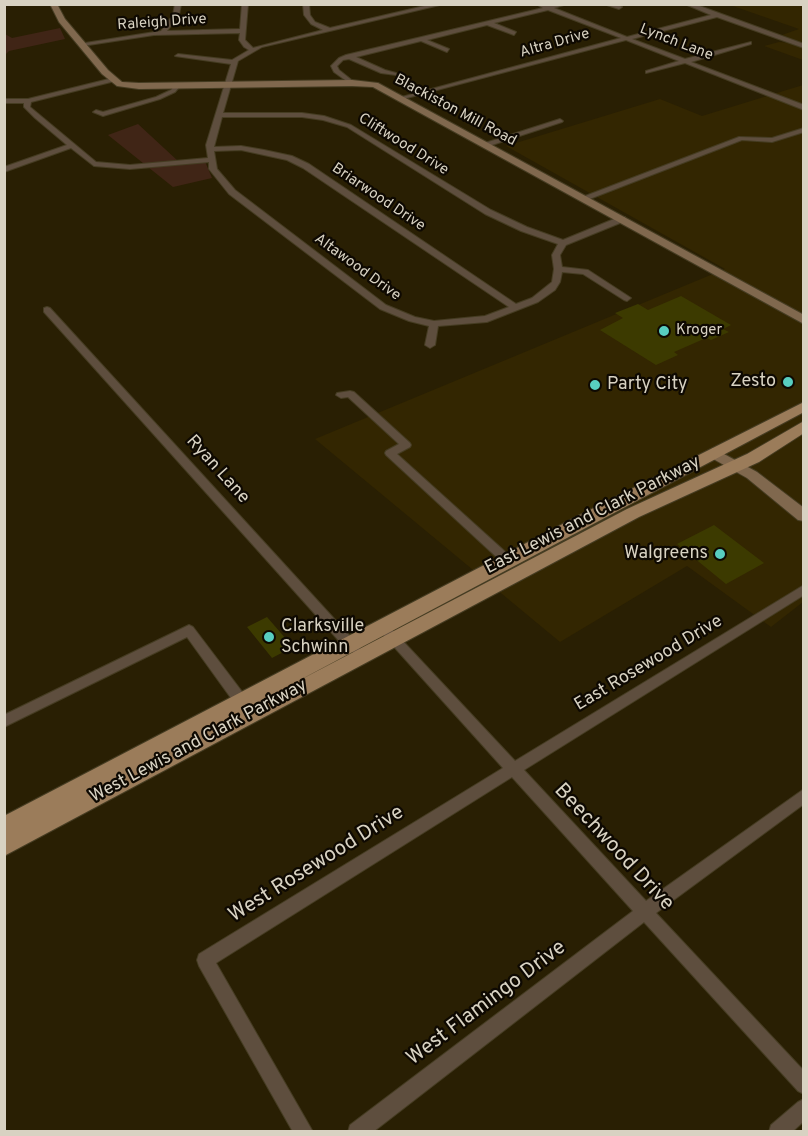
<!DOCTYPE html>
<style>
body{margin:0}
#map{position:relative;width:808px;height:1136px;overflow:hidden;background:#291f03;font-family:Overpass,sans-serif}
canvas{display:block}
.frame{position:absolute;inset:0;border:6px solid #d8d2c2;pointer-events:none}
</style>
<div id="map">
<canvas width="808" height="1136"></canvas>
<div class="frame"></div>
</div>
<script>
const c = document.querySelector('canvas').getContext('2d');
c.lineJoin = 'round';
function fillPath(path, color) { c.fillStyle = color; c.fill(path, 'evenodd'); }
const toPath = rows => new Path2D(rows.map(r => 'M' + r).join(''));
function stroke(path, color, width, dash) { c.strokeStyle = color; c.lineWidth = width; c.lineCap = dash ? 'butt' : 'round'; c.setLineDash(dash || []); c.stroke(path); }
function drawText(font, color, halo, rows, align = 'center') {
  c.font = font + ' Overpass,sans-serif'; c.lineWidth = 4.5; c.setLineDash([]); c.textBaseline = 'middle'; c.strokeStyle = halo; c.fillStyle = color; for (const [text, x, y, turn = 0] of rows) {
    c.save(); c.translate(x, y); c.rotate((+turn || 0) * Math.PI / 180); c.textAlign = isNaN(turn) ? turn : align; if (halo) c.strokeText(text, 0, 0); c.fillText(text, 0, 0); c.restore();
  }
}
const built = toPath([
 [730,5,803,5,803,43,782,35,799,29],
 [779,42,803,44,803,60,764,46],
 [803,85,803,602,771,627,687,566,560,642,315,439,725,269,506,146,660,99,702,116]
]);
const green = toPath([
 [60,28,65,39,9,51,5,55,5,34,12,38],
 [138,124,178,161,204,159,212,178,173,187,108,135]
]);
const building = toPath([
 [681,296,731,325,723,329,729,332,711,340,706,338,674,352,678,355,656,365,600,330,623,318,615,313,638,304,648,310],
 [714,525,764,563,726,584,677,544],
 [267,617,293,647,272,658,247,627]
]);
const street = toPath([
 [175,4,181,4,179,15,167,31,240,29,242,4,248,4,245,40,253,48,323,30,311,24,304,15,303,4,309,4,310,15,315,22,330,28,433,4,444,4,262,47,238,61,223,113,302,113,324,116,351,125,491,210,527,227,563,240,619,217,625,217,625,221,566,245,560,255,562,267,588,270,631,298,627,301,624,300,583,274,562,272,560,282,555,290,538,302,487,322,438,326,435,345,430,348,425,345,429,326,409,321,380,309,229,194,209,169,209,162,130,169,94,166,71,148,4,172,4,167,67,145,35,118,24,107,24,103,4,103,4,99,28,99,113,78,115,79,115,81,31,102,30,107,96,162,130,165,208,158,206,145,231,64,175,56,178,54,232,60,249,50,244,47,239,40,240,33,154,35,82,46,79,44,161,31,173,15,175,4],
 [222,117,302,117,323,120,347,127,485,214,521,231,558,244,552,255,554,269,552,282,532,298,516,304,309,164,292,156,264,150,241,146,214,147,222,117],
 [241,150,287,160,303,168,509,307,485,316,434,321,415,317,386,305,235,190,217,169,214,151,241,150],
 [536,4,549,6,567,4,554,8,627,37,711,15,685,4,694,4,804,44,804,48,717,17,632,39,685,59,751,42,751,44,691,62,804,105,804,110,685,63,646,73,646,71,679,61,626,40,403,99,398,98,621,38,548,10,494,23,516,32,514,35,487,25,427,40,449,49,447,52,421,41,356,57,385,70,396,73,396,75,381,73,349,59,343,60,337,66,339,70,354,82,354,84,352,85,334,72,331,66,339,58,346,55,543,8,536,4],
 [604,4,615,4,622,7,619,9,604,4],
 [176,84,181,85,175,92,160,99,103,116,93,112,96,110,103,112,156,97,171,90,176,84],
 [560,119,563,121,562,122,489,146,482,144,560,119],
 [804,128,804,132,772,142,742,140,587,200,580,198,739,137,772,138,804,128],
 [47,307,50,308,359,646,360,649,359,652,349,652,44,312,44,308,47,307],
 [350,391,354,392,410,443,411,445,410,447,397,454,511,557,513,560,511,563,503,563,386,455,385,453,386,451,399,444,348,397,341,398,336,395,337,393,350,391],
 [804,585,804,595,524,770,646,901,804,789,804,804,656,913,804,1071,804,1094,798,1091,644,922,373,1132,348,1132,350,1125,633,911,512,777,216,963,313,1132,293,1132,199,966,197,960,199,954,503,768,378,629,376,626,378,623,386,623,515,761,804,585],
 [189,625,193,627,246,697,248,701,246,705,241,706,236,705,187,637,4,727,4,715,189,625],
 [804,1099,804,1121,792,1132,769,1132,771,1125,798,1102,804,1099]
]);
const secondary = toPath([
 [50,4,57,4,65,19,108,70,122,82,139,83,352,80,378,83,804,315,804,324,373,87,352,86,139,89,117,86,102,74,59,22,50,4],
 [713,448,757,472,804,508,804,521,798,520,747,478,708,456,706,453,713,448]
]);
const primary = toPath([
 [804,402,804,412,281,690,627,509,747,454,804,421,804,433,759,462,639,517,4,856,4,816,576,517,804,402]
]);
const markers = [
 [664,331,6,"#58cec0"],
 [788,382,6,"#58cec0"],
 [595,385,6,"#58cec0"],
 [720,554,6,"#58cec0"],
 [269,637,6,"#58cec0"]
];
const farStreetnames = [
 ["Raleigh Drive",162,23,-4],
 ["Lynch Lane",676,43,21],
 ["Altra Drive",555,44,-16],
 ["Blackiston Mill Road",455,111,28],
 ["Cliftwood Drive",403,145,32],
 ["Briarwood Drive",378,198,34],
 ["Altawood Drive",357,268,36]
];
const farPoinames = [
 ["Kroger",676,331]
];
const poiNames = [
 ["Zesto",776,382],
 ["Party City",607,385,"left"],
 ["Walgreens",708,554],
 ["Clarksville",281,627,"left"],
 ["Schwinn",281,648,"left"]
];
const streetNames = [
 ["Ryan Lane",217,470,48],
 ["East Lewis and Clark Parkway",593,516,-27],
 ["East Rosewood Drive",649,664,-31],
 ["West Lewis and Clark Parkway",199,742,-28]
];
const nearStreetnames = [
 ["Beechwood Drive",613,848,47],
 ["West Rosewood Drive",317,865,-32],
 ["West Flamingo Drive",487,1004,-37]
];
fillPath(built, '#332601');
fillPath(green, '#402516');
fillPath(building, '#3c3a00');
stroke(street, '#453c22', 2);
stroke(secondary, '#453c22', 2);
stroke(primary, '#453c22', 2);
fillPath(street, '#5e4e3e');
fillPath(secondary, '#80684e');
fillPath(primary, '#9b7c5a');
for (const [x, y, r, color] of markers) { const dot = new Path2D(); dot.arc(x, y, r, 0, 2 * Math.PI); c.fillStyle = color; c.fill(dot); stroke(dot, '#0e0902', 2); }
drawText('15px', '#d8d2c2', '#0e0902', farStreetnames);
drawText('15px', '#d8d2c2', '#0e0902', farPoinames, 'left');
drawText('18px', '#d8d2c2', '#0e0902', poiNames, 'right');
drawText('18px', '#d8d2c2', '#0e0902', streetNames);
drawText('21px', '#d8d2c2', '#0e0902', nearStreetnames);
</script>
